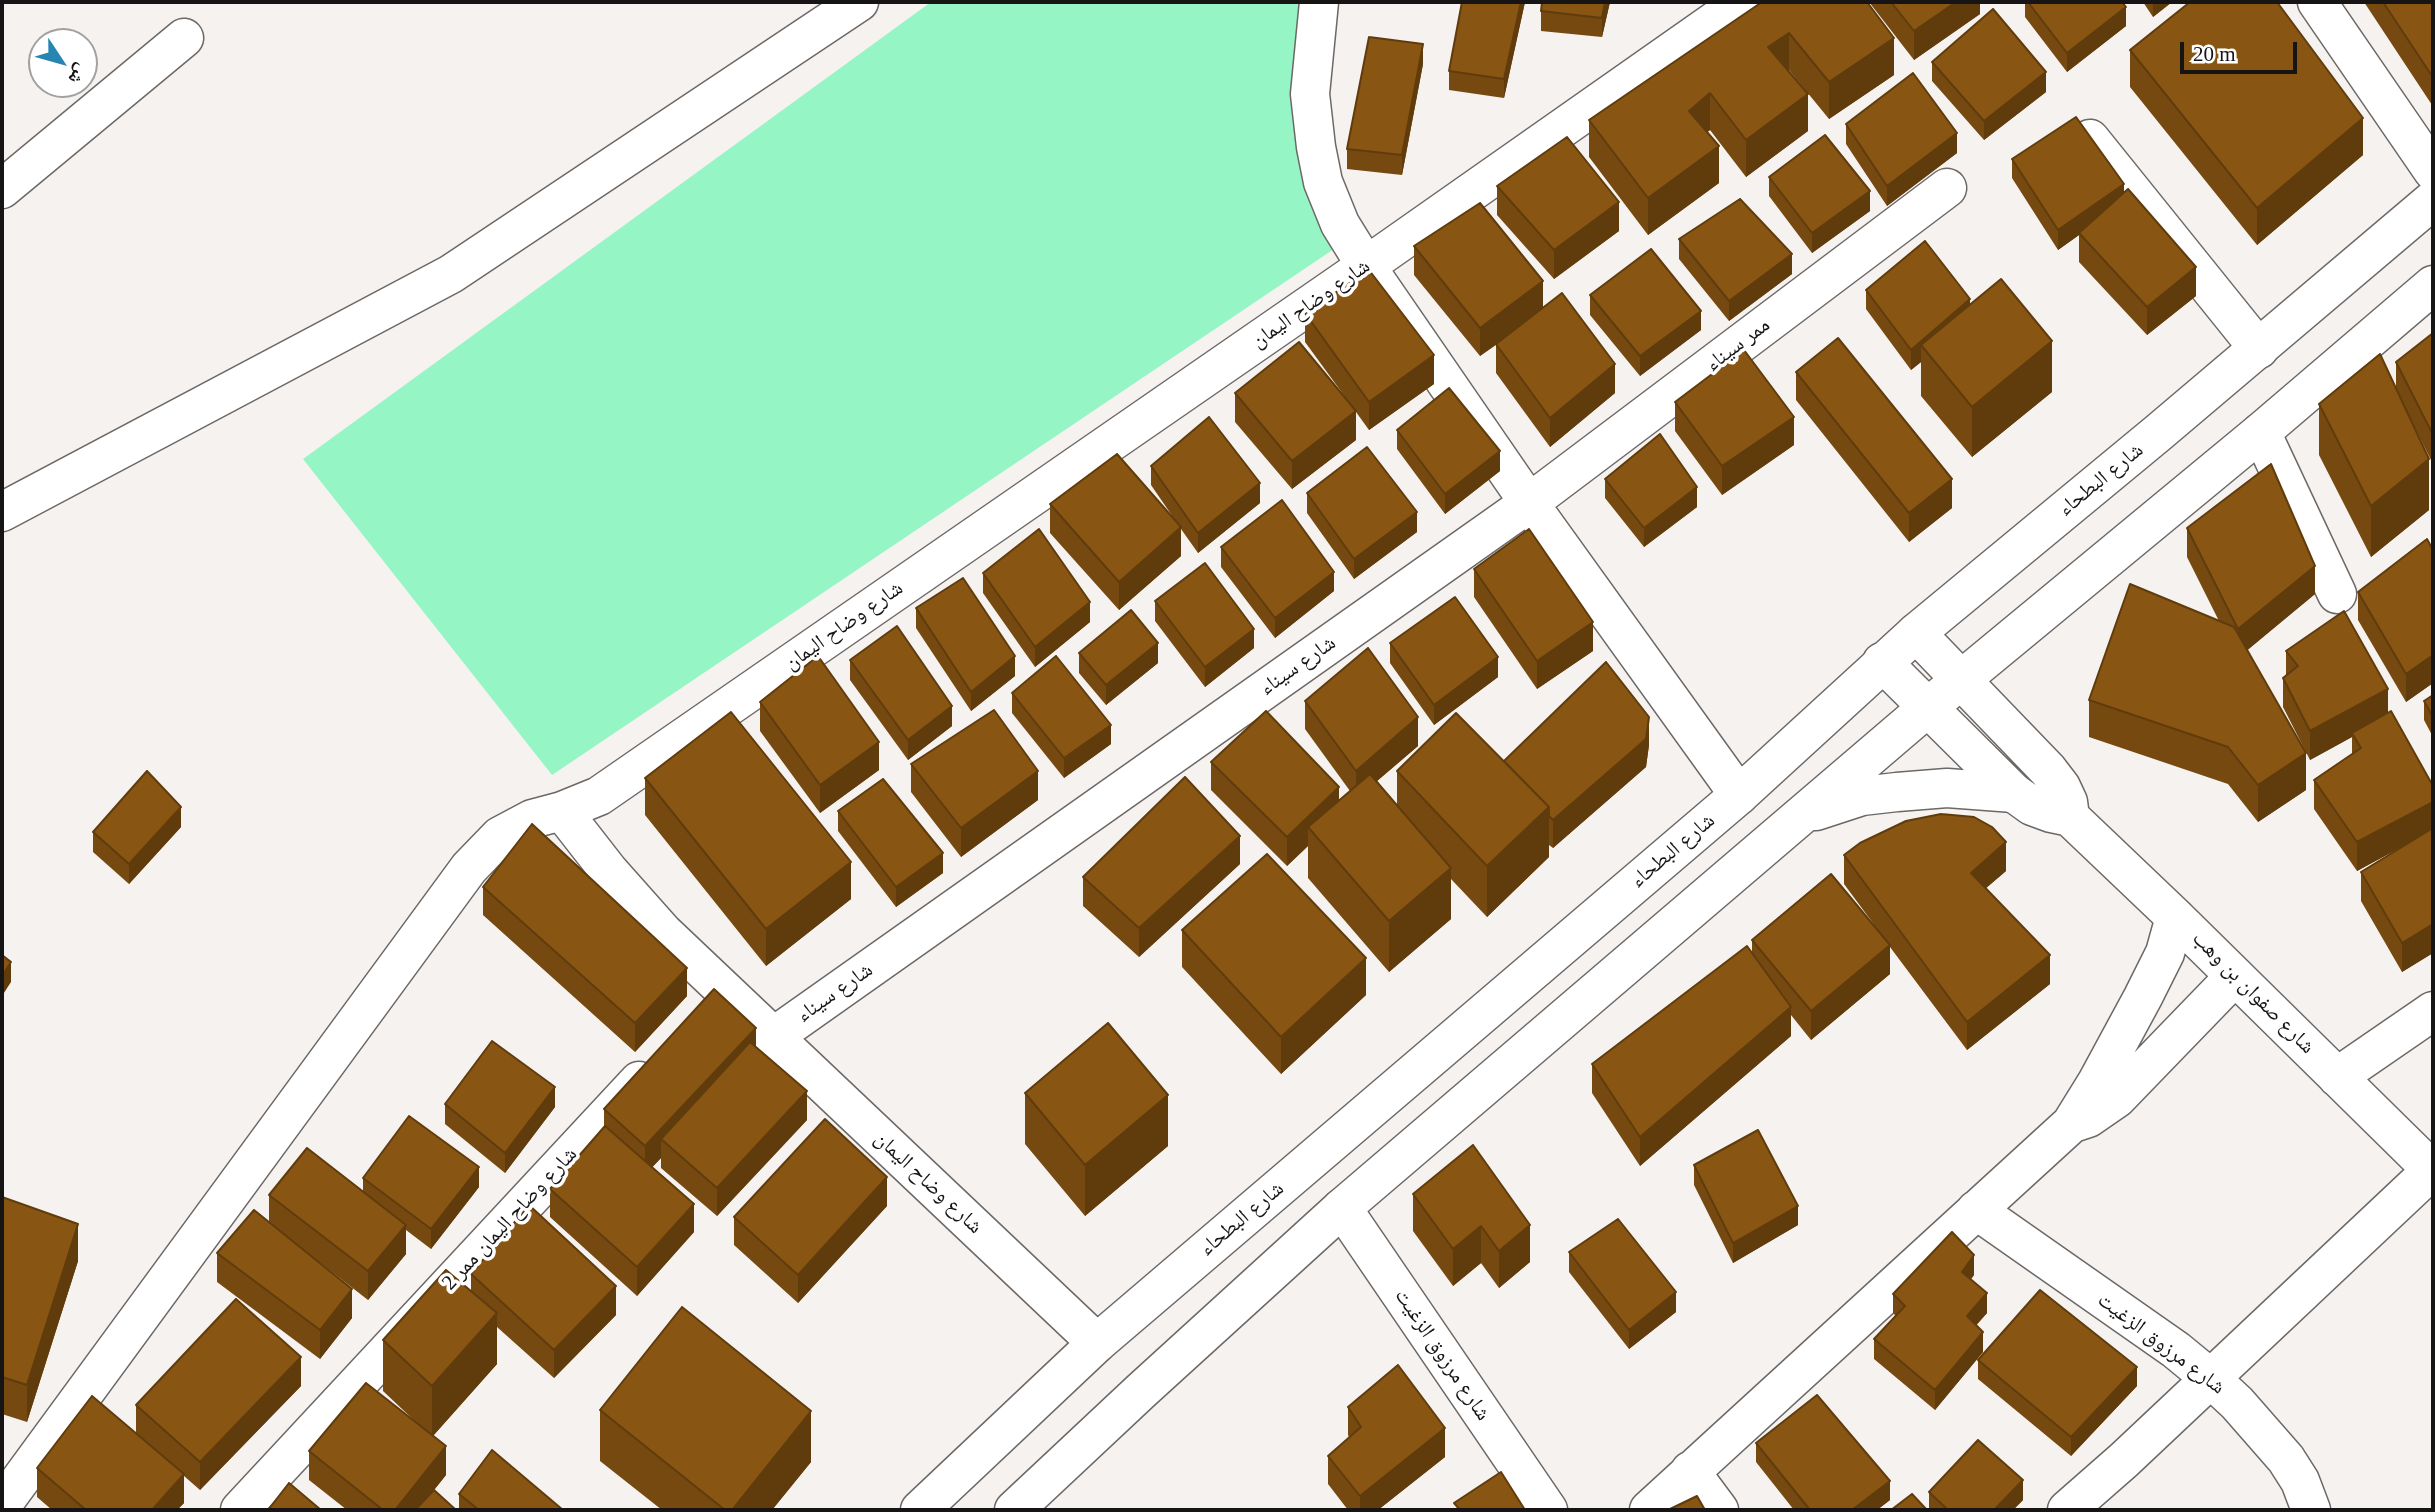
<!DOCTYPE html>
<meta charset="utf-8">
<style>
body{margin:0}
#map{position:relative;width:2435px;height:1512px;overflow:hidden;background:#f6f2ef;font-family:"Times New Roman","Noto Naskh Arabic",serif}
canvas{display:block}
.frame{position:absolute;inset:0;border:4px solid #161414;pointer-events:none}
.north{position:absolute;left:28px;top:28px;width:70px;height:70px;box-sizing:border-box;background:#fff;border:2px solid #a2a1a1;border-radius:50%;rotate:126deg;font-size:19px;font-weight:700;line-height:28px;text-align:center;color:#161414}
.north::after{content:'';display:block;margin:auto;width:24px;height:32px;background:#2785b1;clip-path:polygon(50% 0,100% 100%,50% 72%,0 100%)}
.scale{position:absolute;left:2180px;top:42px;width:117px;height:32px;box-sizing:border-box;border:4px solid #161414;border-top:0;padding-left:9px;font-size:21px;line-height:24px;white-space:nowrap;color:#161414;-webkit-text-stroke:5px #fff;paint-order:stroke}
</style>
<div id="map">
<canvas width="2435" height="1512"></canvas>
<div class="frame"></div>
<div class="north">ش</div>
<div class="scale">20 m</div>
</div>
<script>
const c = document.querySelector('canvas').getContext('2d');
c.lineJoin = 'round';
function fillPath(path, color) { c.fillStyle = color; c.fill(path, 'evenodd'); }
const toPath = rows => new Path2D(rows.map(r => 'M' + r).join(''));
function stroke(path, color, width, dash) { c.strokeStyle = color; c.lineWidth = width; c.lineCap = dash ? 'butt' : 'round'; c.setLineDash(dash || []); c.stroke(path); }
function drawText(font, color, halo, rows, align = 'center') {
  c.font = font + ' "Times New Roman","Noto Naskh Arabic",serif'; c.lineWidth = 7; c.setLineDash([]); c.textBaseline = 'middle'; c.strokeStyle = halo; c.fillStyle = color; for (const [text, x, y, turn = 0] of rows) {
    c.save(); c.translate(x, y); c.rotate((+turn || 0) * Math.PI / 180); c.textAlign = isNaN(turn) ? turn : align; if (halo) c.strokeText(text, 0, 0); c.fillText(text, 0, 0); c.restore();
  }
}
const green = toPath([
 [931,2,1303,2,1334,249,552,775,303,459]
]);
const street = toPath([
 [1319,2,1310,94,1316,147,1323,182,1340,224,1366,266,1529,503,1739,795],
 [2317,2,2433,171],
 [2090,139,2259,349],
 [2,189,184,38],
 [2261,432,2337,594],
 [2,512,451,274,859,2],
 [1916,633,2048,770,2061,787,2068,802,2070,817],
 [1882,662,2014,793,2032,806,2051,813,2070,817,2175,917,2433,1171],
 [562,811,608,870,664,933,1097,1343],
 [773,1037,1529,503,1947,188],
 [2337,1077,2433,1011],
 [2076,1122,2088,1118,2117,1098,2235,976],
 [1342,1208,1548,1510],
 [1976,1210,2176,1350,2210,1378,2237,1403,2286,1459,2300,1481,2311,1510],
 [1690,1471,1719,1510],
 [2,1505,469,868,500,836,532,819,562,811,599,796,1366,266,1742,2],
 [240,1510,639,1081],
 [1649,1510,2071,1124,2097,1082,2143,997,2165,953,2175,917],
 [2067,1510,2124,1460,2432,1170]
]);
const secondary = toPath([
 [1816,811,1862,796,1897,792,1947,788,2014,793],
 [920,1510,1097,1343,1739,795,1916,633,2158,433,2433,200],
 [1014,1510,1141,1391,1342,1208,1927,708,2261,432,2433,285]
]);
const wall = toPath([
 [1525,2,1504,98,1449,90,1449,71],
 [1610,2,1602,37,1541,31,1541,11],
 [1762,2,1894,75,1829,119,1789,70,1788,70,1808,131,1746,177,1710,130,1707,132,1719,183,1648,235,1589,157,1589,120],
 [1869,2,1980,2,1980,14,1914,60],
 [2025,2,2122,2,2126,26,2067,72,2025,17],
 [2143,2,2172,2,2153,17],
 [2364,2,2433,2,2432,105],
 [2130,50,2363,155,2257,245,2130,87],
 [1932,62,2046,92,1984,140,1932,81],
 [1423,64,1402,175,1347,169,1347,149],
 [1846,124,1957,153,1887,206,1846,144],
 [2012,159,2124,192,2196,296,2147,335,2079,262,2079,235,2058,250,2012,178],
 [1769,177,1870,211,1812,253,1769,196],
 [1497,186,1619,231,1554,279,1497,215],
 [1679,239,1792,274,1729,321,1679,259],
 [1414,246,1543,308,1615,393,1550,447,1496,373,1496,345,1480,356,1414,275],
 [1866,290,1970,305,2052,392,1972,457,1921,396,1921,362,1911,370,1866,309],
 [1590,295,1701,330,1640,376,1590,315],
 [1305,313,1434,384,1369,430,1356,412,1356,440,1292,489,1235,422,1235,393,1351,405,1305,342],
 [2433,333,2433,464,2414,426,2429,510,2371,557,2319,455,2319,404,2396,387,2396,362],
 [1796,372,1952,508,1909,542,1796,400],
 [1675,402,1794,445,1722,495,1675,431],
 [1397,430,1500,471,1445,514,1397,449],
 [1151,466,1260,503,1198,553,1181,529,1181,556,1119,610,1050,533,1050,504,1175,520,1151,485],
 [1605,479,1697,507,1644,547,1605,498],
 [1307,493,1417,532,1354,579,1307,513],
 [2187,528,2315,594,2247,650,2306,790,2258,822,2228,784,2089,737,2089,700,2219,621,2187,557],
 [1221,547,1334,591,1275,638,1221,567],
 [2433,550,2433,683,2406,702,2358,620,2358,592],
 [1474,569,1593,651,1537,689,1474,597],
 [983,573,1090,622,1035,667,983,593],
 [1155,601,1254,648,1205,687,1155,621],
 [916,608,1015,676,971,711,916,628],
 [1390,643,1498,677,1434,725,1390,663],
 [2286,651,2388,712,2433,786,2433,953,2402,972,2361,901,2361,872,2405,845,2357,871,2314,809,2314,780,2352,754,2352,737,2310,760,2283,707,2283,678,2286,675],
 [1079,653,1158,663,1106,705,1079,673],
 [850,660,952,726,908,760,850,680],
 [1012,693,1111,744,1064,778,1012,713],
 [2433,695,2433,737,2424,720,2424,701],
 [1305,701,1418,746,1377,781,1397,806,1397,771,1649,745,1646,767,1553,848,1549,845,1549,857,1487,917,1451,879,1451,919,1389,972,1308,878,1308,846,1287,866,1211,790,1211,762,1339,800,1350,791,1305,729],
 [760,702,879,770,820,813,760,731],
 [911,764,1038,800,961,857,911,792],
 [645,778,851,899,766,966,645,815],
 [838,811,943,873,896,907,838,831],
 [181,827,129,884,93,852,93,832],
 [1844,855,2006,871,1986,888,2050,984,1967,1050,1890,947,1890,974,1811,1040,1791,1015,1791,1036,1640,1166,1592,1093,1592,1064,1752,954,1752,940,1881,934,1844,884],
 [1240,864,1139,957,1083,906,1083,877],
 [483,887,687,996,635,1052,483,915],
 [1182,930,1366,995,1281,1074,1182,967],
 [756,1047,807,1120,717,1216,661,1168,661,1158,652,1167,694,1232,637,1296,550,1217,550,1189,604,1127,604,1109],
 [1025,1093,1168,1146,1085,1216,1025,1144],
 [445,1104,555,1107,505,1173,445,1124],
 [1473,1145,1530,1262,1499,1288,1481,1263,1453,1286,1413,1231,1413,1194],
 [1694,1165,1798,1225,1733,1263,1694,1185],
 [363,1178,479,1187,431,1249,406,1230,406,1254,368,1300,318,1261,352,1318,320,1359,217,1282,217,1253,269,1221,269,1195,363,1192],
 [2,1197,78,1261,27,1422,2,1414],
 [887,1206,798,1303,734,1245,734,1217],
 [1569,1252,1676,1312,1629,1349,1569,1272],
 [471,1274,616,1315,554,1378,497,1327,497,1364,433,1436,446,1475,434,1490,456,1510,347,1510,309,1480,309,1451,419,1425,383,1391,383,1340,471,1291],
 [1974,1275,1971,1279,1987,1313,1976,1325,1983,1352,1935,1410,1874,1359,1874,1339,1896,1316,1893,1313,1893,1294],
 [1978,1360,2137,1386,2071,1456,1978,1379],
 [301,1386,200,1490,184,1476,184,1503,177,1510,52,1510,37,1497,37,1468,136,1433,136,1405],
 [1348,1407,1445,1457,1378,1510,1348,1510,1328,1484,1328,1456,1349,1437,1348,1435],
 [600,1410,811,1462,772,1510,662,1510,600,1461],
 [1756,1443,1890,1500,1877,1510,1794,1510,1756,1462],
 [1929,1492,2023,1500,2013,1510,1929,1510],
 [459,1494,563,1510,459,1510]
]);
const shadedWall = toPath([
 [1521,2,1525,2,1504,98,1504,79],
 [1605,2,1610,2,1602,37,1602,18],
 [1956,2,1980,2,1980,14,1914,60,1914,31],
 [2153,2,2172,2,2153,17],
 [2126,7,2126,26,2067,72,2067,53],
 [1789,33,1789,70,1768,84,1768,47],
 [1894,38,1894,75,1829,119,1829,82],
 [1423,44,1423,64,1402,175,1402,155],
 [2046,72,2046,92,1984,140,1984,121],
 [2432,76,2433,76,2432,105],
 [1710,93,1710,130,1689,148,1689,111],
 [1808,94,1808,131,1746,177,1746,140],
 [2363,118,2363,155,2257,245,2257,208],
 [1957,133,1957,153,1887,206,1887,186],
 [1719,146,1719,183,1648,235,1648,198],
 [2124,184,2124,203,2058,250,2058,230],
 [1870,191,1870,211,1812,253,1812,233],
 [1619,202,1619,231,1554,279,1554,250],
 [1792,254,1792,274,1729,321,1729,301],
 [2196,267,2196,296,2147,335,2147,307],
 [1543,281,1543,310,1480,356,1480,328],
 [1970,299,1970,318,1921,345,1921,362,1911,370,1911,350],
 [1701,311,1701,330,1640,376,1640,356],
 [2052,341,2052,392,1972,457,1972,407],
 [1434,355,1434,384,1369,430,1369,402],
 [1615,364,1615,393,1550,447,1550,418],
 [1356,411,1356,440,1292,489,1292,461],
 [1794,417,1794,445,1722,495,1722,466],
 [1500,451,1500,471,1445,514,1445,494],
 [2429,459,2429,510,2371,557,2371,506],
 [1952,479,1952,508,1909,542,1909,513],
 [1260,483,1260,503,1198,553,1198,533],
 [1697,487,1697,507,1644,547,1644,528],
 [1417,512,1417,532,1354,579,1354,559],
 [1181,527,1181,556,1119,610,1119,582],
 [2315,566,2315,594,2238,658,2238,629],
 [1334,572,1334,591,1275,638,1275,618],
 [1090,602,1090,622,1035,667,1035,647],
 [1593,622,1593,651,1537,689,1537,661],
 [1254,629,1254,648,1205,687,1205,667],
 [1158,643,1158,663,1106,705,1106,685],
 [2433,655,2433,683,2406,702,2406,674],
 [1015,656,1015,676,971,711,971,692],
 [1498,657,1498,677,1434,725,1434,705],
 [2388,689,2388,718,2352,733,2352,737,2310,760,2310,731],
 [952,706,952,726,908,760,908,740],
 [1418,717,1418,746,1356,799,1356,771],
 [1649,717,1649,745,1646,767,1553,848,1553,820],
 [1111,725,1111,744,1064,778,1064,758],
 [879,742,879,770,820,813,820,785],
 [2306,753,2306,790,2258,822,2258,785],
 [1038,771,1038,800,961,857,961,828],
 [1339,787,1339,815,1308,827,1308,846,1287,866,1287,837],
 [2433,802,2433,830,2357,871,2357,842],
 [181,807,181,827,129,884,129,864],
 [1549,807,1549,857,1487,917,1487,866],
 [1240,836,1240,864,1139,957,1139,928],
 [2006,842,2006,871,1971,901,1971,873],
 [943,853,943,873,896,907,896,887],
 [851,862,851,899,766,966,766,929],
 [1451,868,1451,919,1389,972,1389,921],
 [2433,924,2433,953,2402,972,2402,943],
 [1890,945,1890,974,1811,1040,1811,1011],
 [2050,955,2050,984,1967,1050,1967,1022],
 [1366,958,1366,995,1281,1074,1281,1037],
 [11,962,11,982,2,996,2,976],
 [687,968,687,996,635,1052,635,1023],
 [1791,1007,1791,1036,1640,1166,1640,1137],
 [756,1028,756,1057,661,1139,661,1158,645,1175,645,1146],
 [555,1087,555,1107,505,1173,505,1153],
 [807,1091,807,1120,717,1216,717,1188],
 [1168,1095,1168,1146,1085,1216,1085,1165],
 [479,1167,479,1187,431,1249,431,1229],
 [887,1177,887,1206,798,1303,798,1275],
 [694,1204,694,1232,637,1296,637,1267],
 [1798,1206,1798,1225,1733,1263,1733,1243],
 [78,1224,78,1261,27,1422,27,1385],
 [406,1225,406,1254,368,1300,368,1271],
 [1530,1225,1530,1262,1499,1288,1499,1251],
 [1481,1226,1481,1263,1453,1286,1453,1249],
 [1974,1255,1974,1275,1962,1291,1962,1272],
 [616,1286,616,1315,554,1378,554,1350],
 [352,1289,352,1318,320,1359,320,1330],
 [1676,1292,1676,1312,1629,1349,1629,1330],
 [1987,1293,1987,1313,1967,1336,1967,1316],
 [497,1313,497,1364,432,1437,432,1386],
 [1983,1332,1983,1352,1935,1410,1935,1390],
 [301,1357,301,1386,200,1490,200,1462],
 [2137,1367,2137,1386,2071,1456,2071,1437],
 [811,1411,811,1462,772,1510,732,1510],
 [1445,1428,1445,1457,1378,1510,1360,1510,1360,1496],
 [446,1446,446,1475,418,1510,395,1510],
 [184,1474,184,1503,177,1510,152,1510],
 [2023,1480,2023,1500,2013,1510,1994,1510],
 [1890,1481,1890,1500,1877,1510,1852,1510]
]);
const building = toPath([
 [1462,2,1521,2,1504,79,1449,71,1462,2],
 [1542,2,1605,2,1602,18,1541,11,1542,2],
 [1762,2,1867,2,1894,38,1829,82,1789,33,1768,47,1808,94,1746,140,1710,93,1689,111,1719,146,1648,198,1589,120,1762,2],
 [1891,2,1956,2,1914,31,1891,2],
 [2028,2,2122,2,2126,7,2067,53,2028,2],
 [2190,2,2277,2,2363,118,2257,208,2130,50,2190,2],
 [2383,2,2433,2,2432,76,2383,2],
 [1993,9,2046,72,1984,121,1932,62,1993,9],
 [1369,37,1423,44,1402,155,1347,149,1369,37],
 [1913,73,1957,133,1887,186,1846,124,1913,73],
 [2076,117,2124,184,2058,230,2012,159,2076,117],
 [1825,135,1870,191,1812,233,1769,177,1825,135],
 [1567,137,1619,202,1554,250,1497,186,1567,137],
 [2128,189,2196,267,2147,307,2079,233,2128,189],
 [1740,199,1792,254,1729,301,1679,239,1740,199],
 [1480,203,1543,281,1480,328,1414,246,1480,203],
 [1925,241,1970,299,1911,350,1866,290,1925,241],
 [1651,249,1701,311,1640,356,1590,295,1651,249],
 [1369,270,1434,355,1369,402,1305,313,1369,270],
 [2001,279,2052,341,1972,407,1921,345,2001,279],
 [1562,293,1615,364,1550,418,1496,344,1562,293],
 [2433,333,2433,435,2396,362,2433,333],
 [1838,338,1952,479,1909,513,1796,372,1838,338],
 [1299,342,1356,411,1292,461,1235,393,1299,342],
 [1744,350,1794,417,1722,466,1675,402,1744,350],
 [2380,354,2429,459,2371,506,2319,404,2380,354],
 [1449,388,1500,451,1445,494,1397,430,1449,388],
 [1209,417,1260,483,1198,533,1151,466,1209,417],
 [1660,434,1697,487,1644,528,1605,479,1660,434],
 [1367,447,1417,512,1354,559,1307,493,1367,447],
 [1117,454,1181,527,1119,582,1050,504,1117,454],
 [2271,464,2315,566,2238,629,2187,528,2271,464],
 [1282,500,1334,572,1275,618,1221,547,1282,500],
 [1039,529,1090,602,1035,647,983,573,1039,529],
 [1529,529,1593,622,1537,661,1474,569,1529,529],
 [2427,539,2433,550,2433,655,2406,674,2358,592,2427,539],
 [1205,563,1254,629,1205,667,1155,601,1205,563],
 [963,578,1015,656,971,692,916,608,963,578],
 [2130,584,2234,627,2306,753,2258,785,2228,747,2089,700,2130,584],
 [1455,597,1498,657,1434,705,1390,643,1455,597],
 [1131,610,1158,643,1106,685,1079,653,1131,610],
 [2344,611,2388,689,2310,731,2283,678,2298,666,2286,651,2344,611],
 [897,626,952,706,908,740,850,660,897,626],
 [1368,648,1418,717,1356,771,1305,701,1368,648],
 [818,656,879,742,820,785,760,702,818,656],
 [1056,656,1111,725,1064,758,1012,693,1056,656],
 [1606,662,1649,717,1646,739,1553,820,1549,816,1549,807,1504,761,1606,662],
 [2433,695,2433,717,2424,701,2433,695],
 [994,710,1038,771,961,828,911,764,994,710],
 [1266,711,1339,787,1287,837,1211,762,1266,711],
 [2391,711,2433,786,2433,802,2357,842,2314,780,2361,748,2352,733,2391,711],
 [731,712,851,862,766,929,645,778,731,712],
 [1456,713,1549,807,1487,866,1397,771,1456,713],
 [147,771,181,807,129,864,93,832,147,771],
 [1370,774,1451,868,1389,921,1308,827,1370,774],
 [1185,777,1240,836,1139,928,1083,877,1185,777],
 [883,779,943,853,896,887,838,811,883,779],
 [1941,814,1974,817,1992,827,2006,842,1971,873,2050,955,1967,1022,1844,855,1860,843,1906,821,1941,814],
 [532,824,687,968,635,1023,483,887,532,824],
 [2433,828,2433,924,2402,943,2361,872,2433,828],
 [1267,854,1366,958,1281,1037,1182,930,1267,854],
 [1831,874,1890,945,1811,1011,1752,940,1831,874],
 [1747,946,1791,1007,1640,1137,1592,1064,1747,946],
 [2,955,11,962,2,976,2,955],
 [714,989,756,1028,645,1146,604,1109,714,989],
 [1108,1023,1168,1095,1085,1165,1025,1093,1108,1023],
 [492,1041,555,1087,505,1153,445,1104,492,1041],
 [750,1042,807,1091,717,1188,661,1139,750,1042],
 [409,1116,479,1167,431,1229,363,1178,409,1116],
 [825,1119,887,1177,798,1275,734,1217,825,1119],
 [605,1126,694,1204,637,1267,550,1189,605,1126],
 [1758,1130,1798,1206,1733,1243,1694,1165,1758,1130],
 [1473,1145,1530,1225,1499,1251,1481,1226,1453,1249,1413,1194,1473,1145],
 [307,1148,406,1225,368,1271,269,1195,307,1148],
 [2,1197,78,1224,27,1385,2,1377,2,1197],
 [529,1205,616,1286,554,1350,471,1274,529,1205],
 [254,1210,352,1289,320,1330,217,1253,254,1210],
 [1618,1219,1676,1292,1629,1330,1569,1252,1618,1219],
 [1952,1232,1974,1255,1962,1272,1987,1293,1967,1316,1983,1332,1935,1390,1874,1339,1905,1306,1893,1294,1952,1232],
 [446,1270,497,1313,432,1386,383,1340,446,1270],
 [2040,1290,2137,1367,2071,1437,1978,1360,2040,1290],
 [236,1299,301,1357,200,1462,136,1405,236,1299],
 [682,1307,811,1411,732,1510,725,1510,600,1410,682,1307],
 [1398,1365,1445,1428,1360,1496,1328,1456,1361,1427,1348,1407,1398,1365],
 [366,1383,446,1446,395,1510,383,1510,309,1451,366,1383],
 [1817,1395,1890,1481,1852,1510,1810,1510,1756,1443,1817,1395],
 [92,1396,184,1474,152,1510,86,1510,37,1468,92,1396],
 [1978,1440,2023,1480,1994,1510,1948,1510,1929,1492,1978,1440],
 [492,1450,563,1510,479,1510,459,1494,492,1450],
 [1501,1472,1525,1510,1460,1510,1454,1503,1501,1472],
 [289,1483,321,1510,268,1510,289,1483],
 [434,1490,456,1510,415,1510,434,1490],
 [1912,1494,1927,1510,1891,1510,1912,1494],
 [1697,1496,1705,1510,1668,1510,1697,1496]
]);
const streetNames = [
 ["شارع وضاح اليمان",1311,304,-35],
 ["ممر سيناء",1738,345,-37],
 ["شارع البطحاء",2101,480,-39],
 ["شارع وضاح اليمان",844,626,-35],
 ["شارع سيناء",1298,666,-35],
 ["شارع البطحاء",1673,851,-40],
 ["شارع سيناء",835,993,-35],
 ["شارع صفوان بن وهب",2253,993,45],
 ["شارع وضاح اليمان",928,1183,43],
 ["شارع وضاح اليمان ممر 2",510,1219,-47],
 ["شارع البطحاء",1242,1219,-40],
 ["شارع مرزوق الزغيت",2161,1344,37],
 ["شارع مرزوق الزغيت",1442,1355,56]
];
fillPath(green, '#96f5c5');
stroke(street, '#6c6866', 41);
stroke(secondary, '#6c6866', 41);
stroke(street, '#fff', 38);
stroke(secondary, '#fff', 38);
fillPath(wall, '#764910');
fillPath(shadedWall, '#603c0d');
fillPath(building, '#895513');
stroke(building, '#603c0d', 2);
drawText('21px', '#161414', '#fff', streetNames);
</script>
